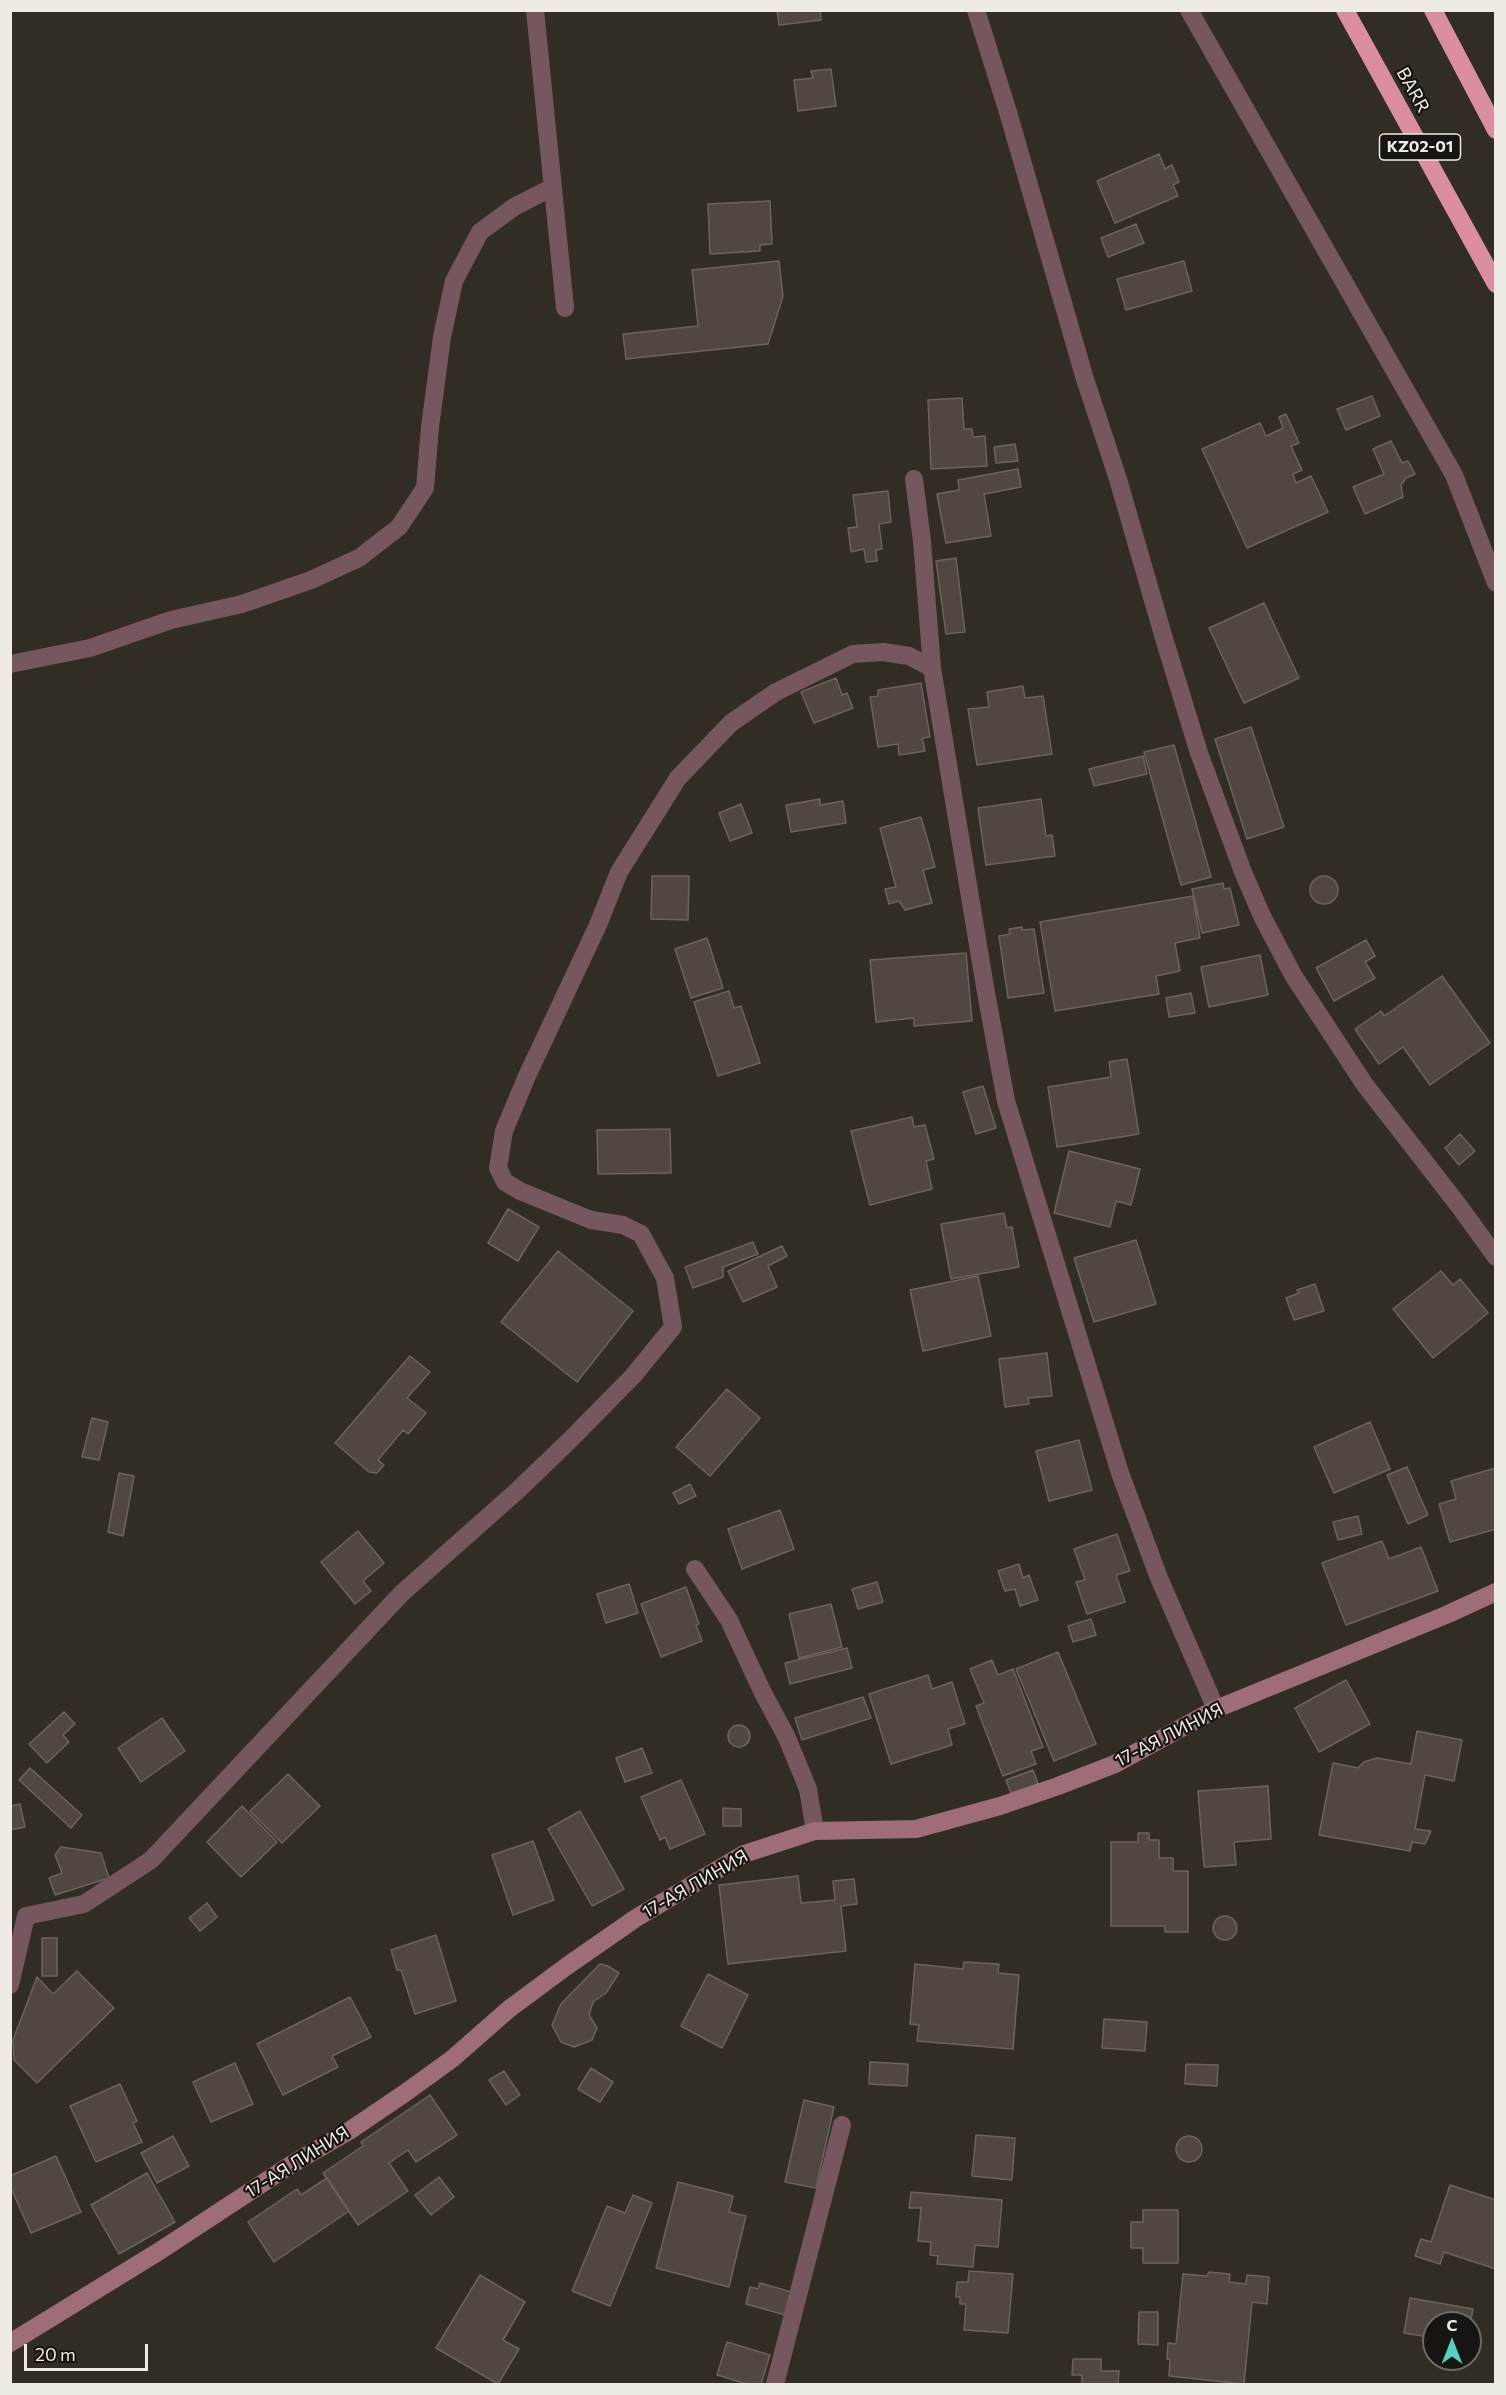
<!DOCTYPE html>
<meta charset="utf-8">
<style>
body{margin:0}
#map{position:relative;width:1506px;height:2395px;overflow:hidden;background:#312d24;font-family:Commissioner,sans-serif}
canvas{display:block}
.frame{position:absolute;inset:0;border:12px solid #eeebe5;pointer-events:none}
.north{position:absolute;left:1422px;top:2311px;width:60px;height:60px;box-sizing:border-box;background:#171511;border:2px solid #6d6b66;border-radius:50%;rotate:0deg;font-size:16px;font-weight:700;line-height:24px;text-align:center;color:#eeebe5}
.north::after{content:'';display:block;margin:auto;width:21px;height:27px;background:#58cec0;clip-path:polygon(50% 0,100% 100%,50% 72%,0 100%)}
.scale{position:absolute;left:24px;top:2344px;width:124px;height:27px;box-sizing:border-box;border:3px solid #eeebe5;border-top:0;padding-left:8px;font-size:18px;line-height:21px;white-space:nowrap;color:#eeebe5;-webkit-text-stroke:4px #171511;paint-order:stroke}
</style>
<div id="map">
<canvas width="1506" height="2395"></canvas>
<div class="frame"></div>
<div class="north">С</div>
<div class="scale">20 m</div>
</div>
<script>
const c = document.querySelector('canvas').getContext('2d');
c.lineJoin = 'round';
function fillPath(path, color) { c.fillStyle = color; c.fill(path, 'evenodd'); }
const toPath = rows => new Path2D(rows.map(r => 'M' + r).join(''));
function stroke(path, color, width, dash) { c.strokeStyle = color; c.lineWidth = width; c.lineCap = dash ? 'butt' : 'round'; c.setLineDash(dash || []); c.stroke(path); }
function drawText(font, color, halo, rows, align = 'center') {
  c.font = font + ' Commissioner,sans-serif'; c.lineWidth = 4.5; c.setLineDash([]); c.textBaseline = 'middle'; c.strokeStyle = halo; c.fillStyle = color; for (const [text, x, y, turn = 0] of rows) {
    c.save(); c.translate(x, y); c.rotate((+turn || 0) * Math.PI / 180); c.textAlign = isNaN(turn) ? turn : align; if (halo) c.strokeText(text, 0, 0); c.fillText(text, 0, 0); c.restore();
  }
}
const building = toPath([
 [777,10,820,10,821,20,779,25,777,10],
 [831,69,836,106,798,111,794,80,813,78,811,71,831,69],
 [1159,154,1165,169,1172,165,1179,182,1173,185,1178,196,1115,223,1097,181,1159,154],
 [770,201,772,244,760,245,760,251,710,254,708,204,770,201],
 [1136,224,1144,243,1108,257,1101,238,1136,224],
 [779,261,783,296,768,344,626,359,623,334,698,326,692,270,779,261],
 [1184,261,1192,291,1126,310,1117,279,1184,261],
 [1372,396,1380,416,1346,430,1337,409,1372,396],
 [962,398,964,429,972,429,973,437,985,436,987,466,931,469,928,400,962,398],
 [1286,414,1299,443,1291,446,1302,470,1293,474,1296,483,1311,476,1328,512,1247,548,1202,449,1260,423,1266,436,1283,428,1279,417,1286,414],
 [1391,441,1402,463,1408,461,1415,474,1406,478,1401,485,1403,497,1365,514,1353,487,1384,474,1373,449,1391,441],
 [1015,444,1018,461,996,463,994,447,1015,444],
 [1018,469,1021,487,984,494,991,536,946,543,937,494,959,490,958,480,1018,469],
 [888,491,891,522,879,524,882,549,876,550,877,561,866,562,864,549,851,552,848,528,857,527,853,495,888,491],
 [956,558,965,632,946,634,936,561,956,558],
 [1264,603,1299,678,1244,703,1209,628,1264,603],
 [836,678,842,695,847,693,853,708,814,723,801,692,836,678],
 [921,683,930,737,922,738,925,751,899,755,898,744,878,747,870,697,878,696,878,690,921,683],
 [1023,686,1025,698,1043,696,1052,754,977,765,968,709,989,707,987,692,1023,686],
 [1251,727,1284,827,1247,839,1215,739,1251,727],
 [1174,745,1211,877,1181,885,1144,752,1174,745],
 [1143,756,1147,774,1094,786,1089,769,1143,756],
 [820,799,820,805,843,801,846,823,791,832,786,805,820,799],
 [1041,799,1046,836,1052,835,1055,856,986,865,978,808,1041,799],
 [741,804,752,833,730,841,719,813,741,804],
 [921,817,935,867,923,870,932,903,905,910,899,901,889,904,885,889,896,887,880,828,921,817],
 [652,876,689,876,688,920,651,919,652,876],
 '1310 890a14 14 0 1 1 28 0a14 14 0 1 1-28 0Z',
 [1223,883,1224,889,1230,888,1239,925,1202,933,1192,889,1223,883],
 [1193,896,1200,938,1175,943,1180,971,1156,976,1159,994,1055,1011,1040,922,1193,896],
 [1022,927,1022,930,1034,929,1044,993,1008,998,999,936,1010,934,1009,929,1022,927],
 [707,938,723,988,691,998,675,949,707,938],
 [1366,940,1375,956,1365,962,1375,978,1334,1001,1316,968,1366,940],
 [966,953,972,1021,914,1026,914,1018,876,1022,870,960,966,953],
 [1260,955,1268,995,1209,1007,1201,967,1260,955],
 [1442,976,1490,1043,1430,1085,1403,1047,1379,1064,1355,1029,1381,1011,1384,1016,1442,976],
 [729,991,734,1008,741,1006,760,1063,718,1076,694,1002,729,991],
 [1191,993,1195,1013,1169,1017,1166,998,1191,993],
 [1127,1059,1139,1134,1057,1147,1048,1087,1111,1077,1109,1062,1127,1059],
 [983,1086,996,1128,976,1134,963,1092,983,1086],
 [912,1117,914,1127,925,1125,934,1159,926,1161,932,1189,870,1205,851,1131,912,1117],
 [670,1129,671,1173,598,1174,597,1130,670,1129],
 [1460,1134,1475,1151,1459,1165,1445,1148,1460,1134],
 [1069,1151,1140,1169,1131,1205,1116,1201,1110,1227,1054,1213,1069,1151],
 [508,1209,539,1227,518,1261,488,1243,508,1209],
 [1004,1213,1007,1228,1012,1227,1019,1267,951,1279,941,1224,1004,1213],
 [1136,1240,1156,1304,1094,1322,1074,1258,1136,1240],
 [753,1242,758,1254,723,1267,723,1277,693,1288,685,1267,753,1242],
 [782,1246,787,1256,768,1266,777,1287,743,1302,728,1271,782,1246],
 [558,1251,633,1311,577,1382,501,1322,558,1251],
 [1441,1271,1453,1285,1460,1279,1488,1313,1433,1358,1393,1309,1441,1271],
 [978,1276,991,1336,923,1351,910,1290,978,1276],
 [1315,1284,1324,1311,1294,1320,1286,1298,1299,1293,1297,1290,1315,1284],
 [1047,1353,1052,1396,1028,1398,1029,1404,1005,1407,999,1359,1047,1353],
 [410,1356,430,1372,407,1398,426,1413,408,1434,403,1430,378,1460,384,1465,377,1473,369,1472,335,1443,410,1356],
 [727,1389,760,1418,710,1476,676,1447,727,1389],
 [92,1418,108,1422,99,1460,82,1457,92,1418],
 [1370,1422,1390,1469,1334,1493,1314,1447,1370,1422],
 [1079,1440,1092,1490,1049,1501,1036,1451,1079,1440],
 [1407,1467,1428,1515,1408,1524,1387,1475,1407,1467],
 [1496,1468,1496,1529,1450,1542,1439,1504,1456,1499,1451,1481,1496,1468],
 [119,1473,134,1476,123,1536,108,1532,119,1473],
 [690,1484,696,1496,679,1504,673,1493,690,1484],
 [780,1510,794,1549,742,1569,728,1529,780,1510],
 [1358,1516,1362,1534,1338,1540,1333,1522,1358,1516],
 [358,1531,384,1563,363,1581,371,1591,355,1604,321,1562,358,1531],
 [1117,1534,1130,1571,1116,1575,1125,1602,1087,1614,1076,1582,1085,1580,1074,1549,1117,1534],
 [1382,1541,1389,1559,1421,1547,1438,1591,1346,1625,1322,1563,1382,1541],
 [1019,1564,1023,1578,1029,1575,1038,1600,1020,1606,1015,1589,1005,1591,998,1571,1019,1564],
 [877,1582,883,1602,858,1609,852,1589,877,1582],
 [629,1584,638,1613,606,1623,597,1594,629,1584],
 [686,1587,699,1624,696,1625,702,1641,661,1657,641,1604,686,1587],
 [831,1604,842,1647,799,1658,789,1614,831,1604],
 [1091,1619,1096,1635,1073,1642,1068,1626,1091,1619],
 [847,1648,852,1668,790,1684,785,1663,847,1648],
 [1058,1652,1096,1744,1054,1761,1016,1669,1058,1652],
 [992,1660,998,1675,1013,1669,1043,1747,1031,1751,1036,1764,1003,1776,976,1706,984,1703,970,1669,992,1660],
 [928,1675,932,1689,952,1682,965,1724,948,1729,952,1745,891,1764,869,1694,928,1675],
 [1346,1680,1370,1724,1319,1752,1295,1708,1346,1680],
 [863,1697,871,1718,802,1740,795,1718,863,1697],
 [64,1712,75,1724,63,1735,69,1742,47,1763,29,1744,64,1712],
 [162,1718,185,1751,141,1782,118,1748,162,1718],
 '728 1736a11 11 0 1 1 22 0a11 11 0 1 1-22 0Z',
 [1417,1731,1462,1740,1454,1781,1425,1775,1415,1829,1431,1831,1425,1844,1412,1842,1410,1851,1319,1835,1333,1763,1358,1768,1364,1762,1377,1758,1411,1764,1417,1731],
 [642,1748,652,1773,625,1782,616,1758,642,1748],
 [30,1768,82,1815,71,1828,19,1780,30,1768],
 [1033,1770,1038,1784,1011,1793,1006,1780,1033,1770],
 [288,1774,320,1806,282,1843,250,1811,288,1774],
 [681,1780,705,1834,670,1849,665,1837,660,1840,641,1797,681,1780],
 [1268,1786,1271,1839,1234,1842,1236,1865,1204,1867,1198,1791,1268,1786],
 [20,1804,25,1827,10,1830,10,1806,20,1804],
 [242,1806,277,1842,241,1877,207,1842,242,1806],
 [723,1808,741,1809,741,1826,723,1826,723,1808],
 [580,1811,624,1889,592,1906,548,1829,580,1811],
 [1138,1833,1149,1833,1149,1840,1159,1840,1159,1858,1173,1858,1173,1871,1188,1871,1188,1932,1165,1932,1165,1926,1111,1926,1111,1842,1138,1842,1138,1833],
 [533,1841,554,1900,513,1915,492,1855,533,1841],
 [61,1847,101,1853,109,1878,55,1895,49,1878,62,1873,55,1855,61,1847],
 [798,1876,801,1903,835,1900,833,1881,854,1879,857,1904,841,1906,846,1951,728,1964,719,1885,798,1876],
 [207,1903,217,1917,200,1931,189,1918,207,1903],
 '1213 1928a12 12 0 1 1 24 0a12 12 0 1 1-24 0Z',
 [436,1935,456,2001,415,2014,401,1970,397,1970,391,1950,436,1935],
 [42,1938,57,1938,57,1976,42,1976,42,1938],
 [964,1962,999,1964,998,1973,1019,1975,1013,2049,917,2041,919,2025,910,2024,915,1964,963,1969,964,1962],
 [600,1964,608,1966,619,1973,606,1993,593,2002,589,2015,597,2028,592,2040,574,2047,561,2042,552,2025,561,2004,600,1964],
 [77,1971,114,2008,37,2083,14,2060,13,2040,37,1977,53,1994,77,1971],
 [708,1974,748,1995,722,2048,681,2026,708,1974],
 [350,1997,371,2037,332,2056,338,2067,283,2095,257,2044,350,1997],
 [1104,2019,1147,2022,1145,2051,1102,2048,1104,2019],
 [870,2062,908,2064,907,2086,869,2084,870,2062],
 [235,2063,253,2104,211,2122,193,2082,235,2063],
 [1186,2064,1218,2065,1217,2086,1185,2084,1186,2064],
 [591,2068,613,2082,600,2102,578,2089,591,2068],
 [504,2071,520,2095,506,2105,489,2080,504,2071],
 [120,2084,137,2121,133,2123,142,2142,96,2162,70,2106,120,2084],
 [430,2095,457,2135,416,2162,408,2150,389,2163,408,2191,358,2225,323,2173,363,2146,361,2142,430,2095],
 [804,2100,834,2107,816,2188,785,2182,804,2100],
 [976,2135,1015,2138,1012,2180,972,2176,976,2135],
 [173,2136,189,2166,157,2183,141,2153,173,2136],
 '1176 2149a13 13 0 1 1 26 0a13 13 0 1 1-26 0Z',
 [56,2156,81,2212,31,2233,10,2186,10,2176,56,2156],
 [147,2173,175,2222,119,2254,91,2205,147,2173],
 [439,2177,454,2197,431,2215,415,2195,439,2177],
 [327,2178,349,2211,274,2262,248,2222,297,2189,301,2195,327,2178],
 [678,2182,733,2196,729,2212,746,2216,729,2287,656,2268,678,2182],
 [1450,2185,1496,2200,1496,2269,1444,2252,1440,2264,1415,2256,1421,2239,1431,2242,1450,2185],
 [911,2192,1002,2200,998,2247,975,2245,973,2267,937,2264,938,2256,930,2255,931,2242,918,2241,921,2208,909,2208,911,2192],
 [633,2195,652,2203,610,2306,572,2291,607,2206,625,2213,633,2195],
 [1143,2210,1178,2210,1178,2263,1143,2263,1143,2248,1131,2248,1131,2222,1143,2222,1143,2210],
 [969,2271,1013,2274,1008,2333,964,2330,966,2304,960,2304,960,2297,956,2297,957,2282,968,2282,969,2271],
 [1209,2272,1230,2274,1229,2282,1246,2284,1247,2275,1269,2277,1267,2304,1252,2302,1244,2384,1169,2376,1170,2359,1167,2359,1168,2343,1176,2344,1183,2274,1207,2276,1209,2272],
 [480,2275,525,2302,503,2340,519,2349,498,2384,436,2348,480,2275],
 [760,2283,795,2293,789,2316,746,2304,750,2287,758,2289,760,2283],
 [1410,2298,1473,2309,1470,2325,1434,2323,1434,2338,1404,2333,1410,2298],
 [1139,2312,1158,2312,1158,2345,1138,2344,1139,2312],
 [727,2342,770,2355,761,2384,747,2384,717,2375,727,2342],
 [1073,2359,1101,2359,1101,2371,1119,2371,1118,2384,1082,2384,1082,2375,1072,2375,1073,2359]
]);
const lane = toPath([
 [695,1569,729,1620,762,1691,787,1738,808,1789,815,1831],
 [775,2384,842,2125]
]);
const street = toPath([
 [535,10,565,308],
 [976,10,1008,112,1084,376,1118,479,1163,635,1199,753,1243,872,1262,916,1293,975,1365,1085,1459,1206,1496,1257],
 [1189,10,1454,475,1496,583],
 [914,479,922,541,932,668,985,987,1006,1101,1120,1473,1159,1578,1216,1709],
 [10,664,90,648,171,620,242,604,311,580,359,558,399,527,425,488,430,427,442,337,454,281,480,232,514,207,553,187],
 [10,1985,26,1916,84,1904,151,1860,402,1593,517,1491,570,1440,633,1376,673,1327,665,1278,641,1234,623,1225,591,1220,520,1191,505,1182,498,1168,504,1131,527,1076,598,925,619,872,678,778,731,723,776,692,853,654,883,652,909,656,932,668]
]);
const secondary = toPath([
 [10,2343,158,2252,292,2164,349,2131,405,2093,452,2059,509,2009,567,1966,636,1918,744,1854,815,1831,916,1829,1000,1806,1058,1786,1115,1764,1216,1709,1446,1615,1496,1592]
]);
const highway = toPath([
 [1345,10,1496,284],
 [1433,10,1496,130]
]);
const shields = [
 [1420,147,81]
];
const shieldNames = [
 ["KZ02-01",1420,147]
];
const streetNames = [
 ["BARR",1413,90,61],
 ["17-АЯ ЛИНИЯ",1169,1735,-27],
 ["17-АЯ ЛИНИЯ",695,1884,-30],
 ["17-АЯ ЛИНИЯ",297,2162,-32]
];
fillPath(building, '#514742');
stroke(building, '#6d635d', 1.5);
stroke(lane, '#76575d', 18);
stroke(street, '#76575d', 18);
stroke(secondary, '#9f6d78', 18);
stroke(highway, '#da8e9e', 18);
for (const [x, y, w] of shields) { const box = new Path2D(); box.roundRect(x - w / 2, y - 13, w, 26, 4.5); c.fillStyle = '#171511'; c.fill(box); stroke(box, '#eeebe5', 1.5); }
drawText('bold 16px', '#eeebe5', null, shieldNames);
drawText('18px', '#eeebe5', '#171511', streetNames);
</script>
